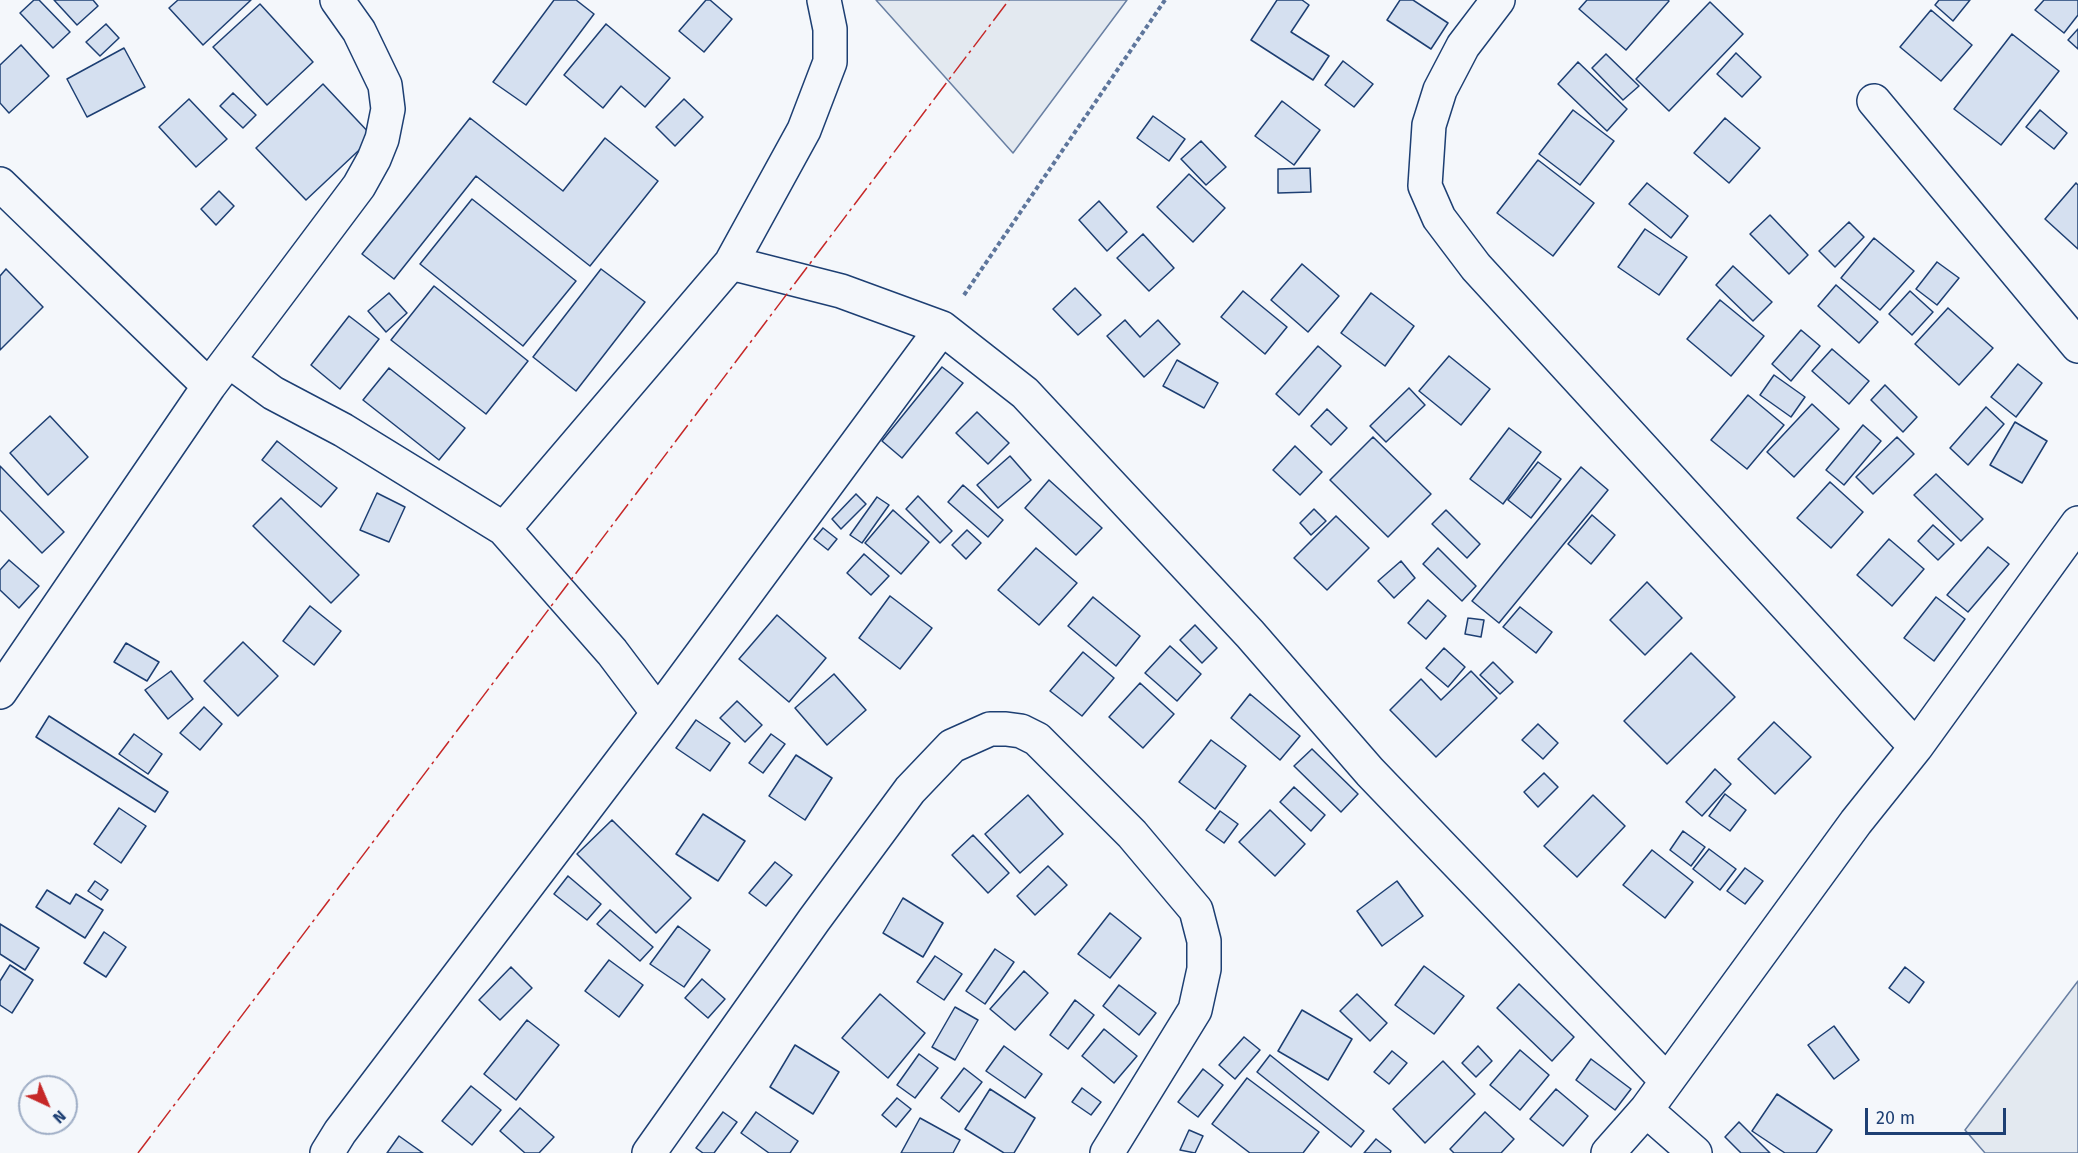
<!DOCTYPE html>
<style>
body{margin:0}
#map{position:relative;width:2078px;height:1153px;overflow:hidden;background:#f4f7fb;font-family:"Fira Sans",sans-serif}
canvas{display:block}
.north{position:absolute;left:18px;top:1075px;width:60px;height:60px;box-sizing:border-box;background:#f4f7fb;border:2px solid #9eadc5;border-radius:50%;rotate:136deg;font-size:16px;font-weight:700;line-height:24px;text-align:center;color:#1d3f73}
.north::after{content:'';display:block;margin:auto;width:21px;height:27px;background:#c62828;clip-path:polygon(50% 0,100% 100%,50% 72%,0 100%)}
.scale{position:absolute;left:1865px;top:1108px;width:141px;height:27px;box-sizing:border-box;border:3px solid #1d3f73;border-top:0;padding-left:8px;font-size:18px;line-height:21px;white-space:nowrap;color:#1d3f73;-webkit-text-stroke:4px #f4f7fb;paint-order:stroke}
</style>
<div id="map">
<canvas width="2078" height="1153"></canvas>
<div class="north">N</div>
<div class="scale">20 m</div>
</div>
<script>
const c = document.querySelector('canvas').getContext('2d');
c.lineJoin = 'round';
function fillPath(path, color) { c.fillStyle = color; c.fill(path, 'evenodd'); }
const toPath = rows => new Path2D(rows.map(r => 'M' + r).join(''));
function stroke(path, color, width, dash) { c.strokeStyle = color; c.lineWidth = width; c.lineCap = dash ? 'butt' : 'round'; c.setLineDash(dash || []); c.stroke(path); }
const green = toPath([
 [876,0,1127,0,1013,153,876,0],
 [2078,981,2078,1153,1985,1153,1965,1130,2078,981]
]);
const building = toPath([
 [34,0,39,0,70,32,53,48,20,13,34,0],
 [54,0,93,0,98,6,77,25,54,0],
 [178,0,251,0,203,45,169,8,178,0],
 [554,0,576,0,594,14,526,105,493,82,554,0],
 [706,0,710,0,732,19,704,52,679,31,706,0],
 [1277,0,1302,0,1309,5,1291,32,1329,56,1313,80,1251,40,1277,0],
 [1400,0,1413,0,1448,23,1431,49,1387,20,1400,0],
 [1587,0,1668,0,1669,1,1626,50,1579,9,1587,0],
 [1939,0,1970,0,1953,21,1935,5,1939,0],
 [2044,0,2078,0,2078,15,2064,33,2035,10,2044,0],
 [1710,2,1743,34,1669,111,1636,79,1710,2],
 [260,4,313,62,267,105,213,47,260,4],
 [1931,10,1972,45,1941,81,1900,47,1931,10],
 [106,24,119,38,100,56,86,42,106,24],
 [606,24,670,78,645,107,621,86,603,108,564,75,606,24],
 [2078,29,2078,49,2068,40,2078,29],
 [2012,34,2059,71,2001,145,1954,109,2012,34],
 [21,45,49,76,9,113,0,103,0,65,21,45],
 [124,48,145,87,87,117,67,79,124,48],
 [1736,53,1761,77,1742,97,1717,74,1736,53],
 [1606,54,1639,86,1623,100,1592,68,1606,54],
 [1343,61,1373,84,1354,107,1325,85,1343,61],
 [1578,62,1627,109,1607,131,1558,84,1578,62],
 [323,84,373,137,306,200,256,148,323,84],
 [233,93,256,115,243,128,220,106,233,93],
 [189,99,227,139,196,167,159,127,189,99],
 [684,99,703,117,675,146,656,127,684,99],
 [1282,101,1320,130,1294,165,1255,136,1282,101],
 [1573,110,1614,141,1580,185,1539,154,1573,110],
 [2040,110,2067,133,2054,149,2026,127,2040,110],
 [1153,116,1185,139,1169,161,1137,138,1153,116],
 [470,118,563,191,605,138,658,181,590,266,476,176,394,279,362,254,470,118],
 [1725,118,1760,148,1729,183,1694,153,1725,118],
 [1201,141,1226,167,1206,185,1181,159,1201,141],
 [1538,160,1594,203,1553,256,1497,213,1538,160],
 [1310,168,1311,192,1278,193,1278,169,1310,168],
 [1189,174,1225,208,1193,242,1157,207,1189,174],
 [1647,183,1688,216,1671,238,1629,204,1647,183],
 [2076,183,2078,185,2078,249,2045,219,2076,183],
 [219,191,234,206,216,225,201,209,219,191],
 [472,199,576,281,523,346,420,264,472,199],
 [1099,201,1127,232,1107,251,1079,220,1099,201],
 [1770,215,1808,255,1789,274,1750,234,1770,215],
 [1849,222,1864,237,1835,267,1819,251,1849,222],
 [1645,229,1687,257,1659,295,1618,267,1645,229],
 [1143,234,1174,268,1149,291,1117,258,1143,234],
 [1874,238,1914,271,1880,310,1841,278,1874,238],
 [1937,262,1959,278,1937,305,1916,289,1937,262],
 [1302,264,1339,296,1308,332,1271,300,1302,264],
 [1733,266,1772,302,1753,321,1716,285,1733,266],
 [6,269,43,307,0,350,0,276,6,269],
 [601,269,645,302,576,391,533,357,601,269],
 [1836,285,1878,322,1859,343,1818,306,1836,285],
 [434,286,528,361,486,414,391,340,434,286],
 [1075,288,1101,315,1078,335,1053,309,1075,288],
 [1243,291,1287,327,1265,354,1221,317,1243,291],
 [1910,291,1933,312,1912,335,1889,314,1910,291],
 [389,293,407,313,386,332,368,311,389,293],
 [1371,293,1414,326,1385,366,1341,333,1371,293],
 [1720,300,1764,336,1731,376,1687,339,1720,300],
 [1948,308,1993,348,1959,385,1915,344,1948,308],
 [349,316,379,339,340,389,311,365,349,316],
 [1125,320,1140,337,1158,320,1180,344,1144,377,1107,336,1125,320],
 [1801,330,1820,346,1791,381,1772,364,1801,330],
 [1318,346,1341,366,1299,415,1276,394,1318,346],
 [1832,349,1869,381,1849,404,1812,371,1832,349],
 [1449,356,1490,389,1461,425,1419,391,1449,356],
 [1177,360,1218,383,1204,408,1163,386,1177,360],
 [2018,364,2042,383,2016,417,1991,397,2018,364],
 [942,367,963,383,902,458,882,441,942,367],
 [389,368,465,428,439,460,363,400,389,368],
 [1774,375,1805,397,1791,417,1760,395,1774,375],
 [1885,385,1917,417,1903,432,1871,400,1885,385],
 [1409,388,1425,405,1386,442,1370,426,1409,388],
 [1748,395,1784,425,1747,469,1711,440,1748,395],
 [1812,404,1839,429,1794,477,1767,452,1812,404],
 [1986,407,2004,424,1968,465,1950,448,1986,407],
 [1327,409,1347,428,1331,445,1311,426,1327,409],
 [977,412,1009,443,988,464,956,433,977,412],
 [50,416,88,457,48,495,10,453,50,416],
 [2015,422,2047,441,2022,483,1990,465,2015,422],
 [1863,425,1881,441,1844,485,1826,470,1863,425],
 [1509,428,1541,452,1503,504,1470,479,1509,428],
 [1373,437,1431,494,1388,537,1330,480,1373,437],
 [1897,437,1914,454,1873,494,1856,477,1897,437],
 [277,441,337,488,321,507,262,460,277,441],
 [1295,446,1322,472,1300,495,1273,470,1295,446],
 [1010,456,1031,480,998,508,977,485,1010,456],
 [1538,462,1561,479,1531,518,1508,500,1538,462],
 [0,466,64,532,42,553,0,510,0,466],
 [1581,467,1608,490,1499,623,1472,601,1581,467],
 [1936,474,1983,519,1961,541,1914,495,1936,474],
 [1049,480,1102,528,1076,555,1025,508,1049,480],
 [1830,482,1863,512,1831,548,1797,518,1830,482],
 [963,485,1003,520,988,537,948,502,963,485],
 [377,493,405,507,389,542,360,530,377,493],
 [856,494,866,504,841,529,832,519,856,494],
 [918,496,952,531,940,543,906,509,918,496],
 [877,497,889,505,862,543,850,535,877,497],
 [281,498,359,575,331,603,253,526,281,498],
 [1314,509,1326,521,1311,535,1300,523,1314,509],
 [893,510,929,542,901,574,865,543,893,510],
 [1446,510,1480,544,1467,558,1432,524,1446,510],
 [1592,515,1615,535,1591,564,1568,544,1592,515],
 [1336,516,1369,548,1327,590,1294,558,1336,516],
 [1933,525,1954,544,1938,560,1918,541,1933,525],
 [823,528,837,539,828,550,814,539,823,528],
 [967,530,981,543,966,559,952,545,967,530],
 [1889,539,1924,569,1892,606,1857,575,1889,539],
 [1988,547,2009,564,1968,612,1947,595,1988,547],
 [1036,548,1077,583,1039,625,998,590,1036,548],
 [1438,548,1476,586,1462,601,1423,564,1438,548],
 [864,554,889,576,871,595,847,573,864,554],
 [9,560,39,586,19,608,0,590,0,570,9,560],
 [1401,561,1415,578,1394,598,1378,581,1401,561],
 [1647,582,1682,618,1645,655,1610,620,1647,582],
 [890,596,932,628,900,669,859,638,890,596],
 [1093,597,1140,636,1116,666,1068,626,1093,597],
 [1936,597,1965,619,1934,661,1904,638,1936,597],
 [1428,600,1446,616,1426,639,1408,623,1428,600],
 [310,606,341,631,314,665,283,641,310,606],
 [1520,607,1552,632,1536,653,1503,627,1520,607],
 [777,615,826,658,789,702,739,659,777,615],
 [1468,618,1484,620,1481,637,1465,634,1468,618],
 [1195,625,1217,648,1202,663,1180,640,1195,625],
 [243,642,278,676,238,716,204,681,243,642],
 [126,643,159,662,147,681,114,662,126,643],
 [1170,646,1201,674,1177,701,1145,673,1170,646],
 [1444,648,1465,667,1448,687,1426,668,1444,648],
 [1083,652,1114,678,1082,716,1050,691,1083,652],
 [1691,653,1735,697,1667,764,1624,721,1691,653],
 [1493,662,1513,682,1500,694,1480,675,1493,662],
 [171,671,193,699,168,719,145,690,171,671],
 [1471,671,1497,698,1436,757,1390,710,1421,679,1441,700,1471,671],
 [834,674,866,710,827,745,795,708,834,674],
 [1140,683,1174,714,1143,748,1109,717,1140,683],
 [1250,694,1300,736,1280,760,1231,718,1250,694],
 [737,701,762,725,745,742,720,718,737,701],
 [204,707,222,724,200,750,180,733,204,707],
 [49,716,168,792,155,812,36,737,49,716],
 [696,720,730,743,710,771,676,748,696,720],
 [1774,722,1811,757,1775,794,1738,759,1774,722],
 [1538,724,1558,743,1543,759,1522,740,1538,724],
 [134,734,162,754,148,774,119,754,134,734],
 [771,734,785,744,763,773,749,763,771,734],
 [1211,740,1246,766,1215,809,1179,782,1211,740],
 [1312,749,1358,794,1341,812,1294,766,1312,749],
 [796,755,832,778,805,820,769,796,796,755],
 [1715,769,1731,784,1702,816,1686,802,1715,769],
 [1544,773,1558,787,1538,807,1524,792,1544,773],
 [1294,787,1325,815,1311,831,1280,802,1294,787],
 [1725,794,1746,810,1730,831,1709,816,1725,794],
 [1028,795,1063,834,1020,873,985,834,1028,795],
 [1593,795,1625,826,1577,877,1544,846,1593,795],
 [119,808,146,826,121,863,94,844,119,808],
 [1270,810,1305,844,1275,876,1239,842,1270,810],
 [1220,811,1238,824,1224,843,1206,830,1220,811],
 [703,814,745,841,718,881,676,854,703,814],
 [612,820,691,898,656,933,577,854,612,820],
 [1683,831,1705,847,1691,866,1670,850,1683,831],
 [973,835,1009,873,988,893,952,855,973,835],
 [1709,849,1736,869,1720,890,1693,869,1709,849],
 [1652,850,1693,882,1665,918,1623,885,1652,850],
 [775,862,792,875,766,906,749,893,775,862],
 [1048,866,1067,885,1035,915,1017,896,1048,866],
 [1745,868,1763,881,1745,904,1727,891,1745,868],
 [568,876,601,904,587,920,554,894,568,876],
 [95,881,108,890,101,900,88,891,95,881],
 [1397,881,1423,916,1382,946,1357,911,1397,881],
 [47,890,70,904,76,894,103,910,85,938,36,907,47,890],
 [903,898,943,923,923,957,883,933,903,898],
 [610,910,653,947,640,961,597,924,610,910],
 [1110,913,1141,938,1110,978,1078,954,1110,913],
 [0,924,39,948,25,970,0,954,0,924],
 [678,926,710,950,684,987,650,964,678,926],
 [104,932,126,947,106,977,84,963,104,932],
 [995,949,1014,962,985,1004,966,991,995,949],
 [935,956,962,974,944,1000,917,982,935,956],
 [609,960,643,985,619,1017,585,991,609,960],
 [10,965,33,980,12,1013,0,1005,0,981,10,965],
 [1424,966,1464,996,1434,1034,1395,1005,1424,966],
 [511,967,532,988,500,1020,479,1000,511,967],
 [1905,967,1924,982,1909,1003,1889,988,1905,967],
 [1024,971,1048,993,1015,1030,990,1009,1024,971],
 [702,979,725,999,708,1018,685,998,702,979],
 [1519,984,1574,1037,1552,1061,1497,1008,1519,984],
 [1119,985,1156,1013,1139,1035,1103,1006,1119,985],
 [880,994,925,1033,888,1078,842,1038,880,994],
 [1357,994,1387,1023,1370,1041,1340,1011,1357,994],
 [1075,1000,1094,1015,1068,1049,1050,1035,1075,1000],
 [955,1007,978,1020,955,1060,932,1047,955,1007],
 [1302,1010,1352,1039,1328,1080,1278,1051,1302,1010],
 [527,1020,559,1045,516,1100,484,1074,527,1020],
 [1834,1026,1859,1060,1834,1079,1808,1045,1834,1026],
 [1104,1029,1137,1056,1114,1083,1082,1056,1104,1029],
 [1244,1037,1260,1050,1235,1079,1219,1065,1244,1037],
 [795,1045,839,1072,813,1114,770,1087,795,1045],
 [1004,1046,1042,1074,1025,1098,986,1071,1004,1046],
 [1478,1046,1492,1061,1476,1077,1462,1063,1478,1046],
 [1520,1050,1549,1075,1520,1110,1490,1085,1520,1050],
 [1392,1051,1407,1063,1389,1084,1374,1072,1392,1051],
 [919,1054,938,1068,915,1098,897,1085,919,1054],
 [1270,1055,1364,1131,1351,1147,1257,1072,1270,1055],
 [1591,1059,1631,1089,1615,1110,1576,1080,1591,1059],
 [1443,1061,1475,1094,1425,1143,1393,1109,1443,1061],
 [964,1068,982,1082,959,1112,941,1098,964,1068],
 [1203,1069,1223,1085,1198,1117,1178,1102,1203,1069],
 [1247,1078,1319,1132,1303,1153,1250,1153,1212,1124,1247,1078],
 [471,1086,501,1110,472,1145,442,1121,471,1086],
 [1082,1088,1101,1102,1091,1115,1072,1102,1082,1088],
 [990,1089,1035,1118,1014,1153,1004,1153,965,1129,990,1089],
 [1556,1089,1588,1116,1563,1146,1530,1119,1556,1089],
 [1777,1094,1832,1130,1816,1153,1785,1153,1752,1131,1777,1094],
 [897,1098,911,1109,896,1127,882,1115,897,1098],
 [520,1108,554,1137,539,1153,525,1153,500,1131,520,1108],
 [723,1112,737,1122,714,1153,703,1153,696,1148,723,1112],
 [756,1112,798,1141,790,1153,769,1153,741,1133,756,1112],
 [1485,1112,1514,1139,1501,1153,1454,1153,1450,1149,1485,1112],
 [920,1118,960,1140,953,1153,901,1153,920,1118],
 [1739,1122,1770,1153,1741,1153,1725,1137,1739,1122],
 [1189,1130,1203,1136,1195,1153,1180,1150,1189,1130],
 [399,1136,423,1153,387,1153,399,1136],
 [1376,1139,1391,1151,1390,1153,1364,1153,1376,1139]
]);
const path = toPath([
 [964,295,1165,0]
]);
const minor = toPath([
 [1498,0,1463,46,1440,90,1429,125,1425,186,1439,218,1476,267,1916,747],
 [1874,101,2078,346],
 [0,184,209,386],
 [731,263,841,291,942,328,1025,393,1250,634,1370,772,1667,1081],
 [229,361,273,393,343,430,504,529,612,652,658,713],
 [504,529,731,263,804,130,830,62,830,29,824,0],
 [0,692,209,386,359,186,374,159,382,139,388,109,385,85,359,31,337,0],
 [1646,1110,1695,1153],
 [327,1153,340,1132,658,713,942,328],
 [649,1153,814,920,910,790,952,746,990,729,1006,729,1021,731,1037,739,1132,834,1196,910,1204,941,1204,969,1195,1010,1107,1153],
 [1608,1153,1646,1110,1856,822,1916,747,2078,523]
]);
const power = toPath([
 [138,1153,1009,0]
]);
fillPath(green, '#e3e9f0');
stroke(green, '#687fa3', 1.5);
fillPath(building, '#d5e0f0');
stroke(building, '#1d3f73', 1.5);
stroke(minor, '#1d3f73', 36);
stroke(path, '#5e769c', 4, [4.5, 3]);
stroke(minor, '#f4f7fb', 33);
stroke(power, '#c62828', 1.5, [21, 4.5, 3, 4.5]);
</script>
